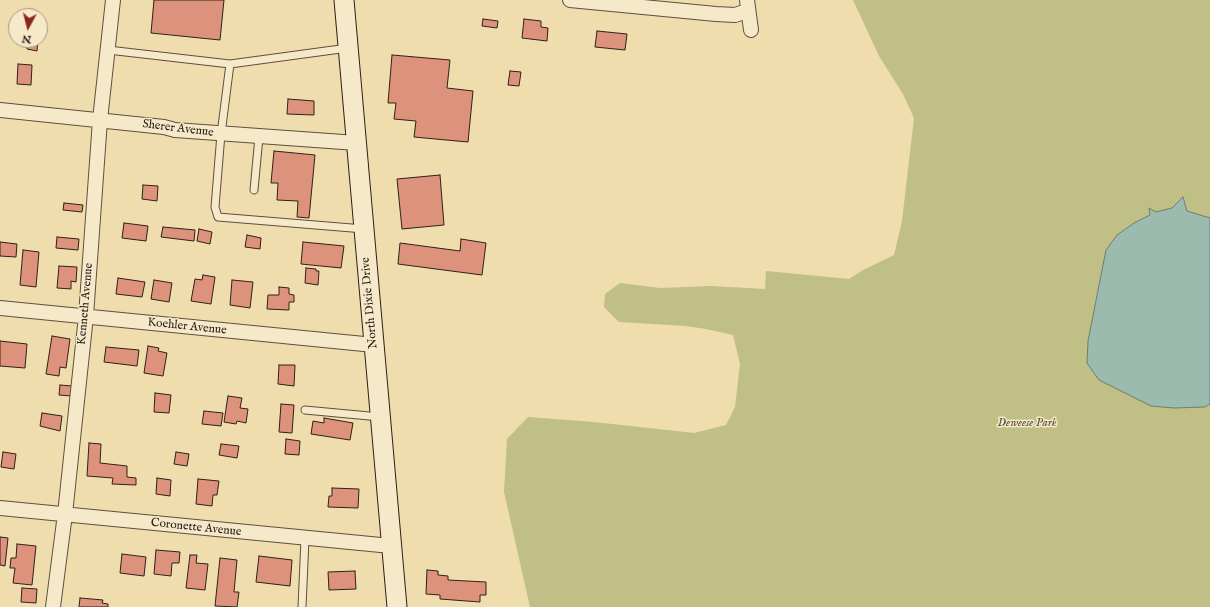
<!DOCTYPE html>
<style>
body{margin:0}
#map{position:relative;width:1210px;height:607px;overflow:hidden;background:#efddae;font-family:"IM FELL English",serif}
canvas{display:block}
.north{position:absolute;left:8px;top:8px;width:40px;height:40px;box-sizing:border-box;background:#f5e9ca;border:1px solid #a59984;border-radius:50%;rotate:187deg;font-size:11px;font-weight:700;line-height:16px;text-align:center;color:#2e201a}
.north::after{content:'';display:block;margin:auto;width:14px;height:18px;background:#8f2418;clip-path:polygon(50% 0,100% 100%,50% 72%,0 100%)}
</style>
<div id="map">
<canvas width="1210" height="607"></canvas>
<div class="north">N</div>
</div>
<script>
const c = document.querySelector('canvas').getContext('2d');
c.lineJoin = 'round';
function fillPath(path, color) { c.fillStyle = color; c.fill(path, 'evenodd'); }
const toPath = rows => new Path2D(rows.map(r => 'M' + r).join(''));
function stroke(path, color, width, dash) { c.strokeStyle = color; c.lineWidth = width; c.lineCap = dash ? 'butt' : 'round'; c.setLineDash(dash || []); c.stroke(path); }
function drawText(font, color, halo, rows, align = 'center') {
  c.font = font + ' "IM FELL English",serif'; c.lineWidth = 3; c.setLineDash([]); c.textBaseline = 'middle'; c.strokeStyle = halo; c.fillStyle = color; for (const [text, x, y, turn = 0] of rows) {
    c.save(); c.translate(x, y); c.rotate((+turn || 0) * Math.PI / 180); c.textAlign = isNaN(turn) ? turn : align; if (halo) c.strokeText(text, 0, 0); c.fillText(text, 0, 0); c.restore();
  }
}
const green = toPath([
 [853,0,1210,0,1210,607,530,607,504,492,507,439,528,417,594,422,694,433,726,425,735,407,740,364,733,335,706,329,686,326,619,322,604,307,605,294,620,283,660,288,712,286,765,289,766,271,849,279,863,270,894,255,902,221,914,118,903,94,879,56]
]);
const water = toPath([
 [1183,197,1187,211,1210,218,1210,404,1205,407,1174,408,1151,406,1099,380,1087,363,1088,341,1106,250,1117,235,1134,223,1150,215,1149,208,1156,212,1172,208,1183,197]
]);
const building = toPath([
 [154,0,224,0,220,40,151,33,154,0],
 [483,19,498,21,497,28,482,26,483,19],
 [524,19,541,21,541,27,548,28,547,41,522,38,524,19],
 [597,31,627,34,625,50,595,47,597,31],
 [28,40,38,40,37,51,27,49,28,40],
 [392,55,450,60,447,88,473,91,468,142,414,137,416,121,394,119,396,103,388,103,392,55],
 [18,64,32,65,31,85,17,84,18,64],
 [510,71,521,72,519,86,508,85,510,71],
 [288,99,314,101,314,115,287,114,288,99],
 [274,151,315,155,309,218,297,217,298,201,277,200,278,183,271,183,274,151],
 [440,175,444,225,402,229,397,179,440,175],
 [143,185,158,186,157,201,142,199,143,185],
 [64,203,83,205,82,212,63,210,64,203],
 [124,223,148,226,146,241,122,238,124,223],
 [163,227,195,230,194,241,161,237,163,227],
 [199,229,212,232,210,244,197,241,199,229],
 [247,235,261,238,260,249,245,247,247,235],
 [57,237,79,239,78,250,56,248,57,237],
 [461,239,486,243,482,275,398,264,400,243,460,251,461,239],
 [0,242,17,244,16,257,0,256,0,242],
 [303,242,344,246,341,268,301,264,303,242],
 [23,250,39,252,36,287,20,285,23,250],
 [59,266,77,267,76,282,71,281,71,289,57,288,59,266],
 [306,268,316,269,316,271,319,271,318,285,305,283,306,268],
 [203,275,215,277,211,304,191,301,195,279,202,280,203,275],
 [118,278,145,282,142,297,116,294,118,278],
 [154,280,172,283,169,302,151,299,154,280],
 [232,280,253,282,250,308,230,305,232,280],
 [279,287,289,288,289,294,294,295,294,302,289,302,289,310,267,309,268,295,279,295,279,287],
 [52,336,70,339,66,368,60,367,59,376,46,374,52,336],
 [0,341,27,344,25,368,0,366,0,341],
 [148,346,159,348,158,351,167,353,163,376,144,373,148,346],
 [106,347,139,350,137,366,104,362,106,347],
 [279,365,295,365,294,386,278,384,279,365],
 [60,385,72,386,71,396,59,395,60,385],
 [155,393,171,395,169,413,154,412,155,393],
 [228,396,242,398,240,408,248,409,246,423,237,421,236,424,224,422,228,396],
 [281,404,294,405,292,433,279,432,281,404],
 [204,411,223,413,221,426,202,424,204,411],
 [42,413,62,416,60,431,40,426,42,413],
 [324,418,353,423,350,440,311,434,313,421,324,423,324,418],
 [286,439,300,441,299,455,285,454,286,439],
 [89,443,101,444,100,463,127,466,127,477,136,478,136,485,112,484,113,478,87,476,89,443],
 [221,444,239,446,237,458,219,455,221,444],
 [3,452,16,454,14,469,1,467,3,452],
 [176,452,189,454,187,466,174,464,176,452],
 [157,478,171,480,170,496,156,494,157,478],
 [198,479,219,481,217,495,213,495,212,506,196,504,198,479],
 [332,488,359,489,358,508,328,507,329,496,332,496,332,488],
 [0,537,8,538,5,566,0,565,0,537],
 [17,544,36,546,32,585,13,583,15,568,10,568,11,558,16,558,17,544],
 [156,550,180,552,179,563,172,563,171,576,154,574,156,550],
 [122,554,146,557,144,576,120,573,122,554],
 [190,555,197,555,196,563,208,564,205,590,186,588,190,555],
 [259,556,292,560,290,586,256,582,259,556],
 [220,558,237,560,234,592,239,592,237,607,215,606,220,558],
 [427,570,438,571,438,575,448,576,448,580,486,582,486,595,480,595,480,602,440,599,440,595,426,594,427,570],
 [355,571,356,589,329,590,328,572,355,571],
 [22,588,37,589,36,603,21,602,22,588],
 [80,598,103,600,102,603,108,604,108,607,79,607,80,598]
]);
const lane = toPath([
 [348,48,230,64,221,134,215,207,218,217,364,229],
 [108,50,230,64],
 [254,190,259,137],
 [305,410,380,417],
 [302,607,305,539]
]);
const street = toPath([
 [570,0,716,14,735,15,747,11],
 [747,0,751,30],
 [0,110,164,127,175,130,357,143],
 [0,308,374,345],
 [0,508,391,546],
 [53,607,65,514,86,316,100,120,113,0]
]);
const secondary = toPath([
 [344,0,397,607]
]);
const streetNames = [
 ["Sherer Avenue",178,129,7],
 ["North Dixie Drive",370,303,-95],
 ["Kenneth Avenue",86,304,-85],
 ["Koehler Avenue",187,327,6],
 ["Coronette Avenue",196,528,6]
];
const parkNames = [
 ["Deweese Park",1027,424]
];
fillPath(green, '#bfbf86');
fillPath(water, '#9abbad');
stroke(water, '#6f7d72', 1);
fillPath(building, '#dd927c');
stroke(building, '#2e201a', 1);
stroke(lane, '#5e4f3f', 9);
stroke(street, '#5e4f3f', 16);
stroke(secondary, '#2e201a', 21);
stroke(lane, '#f5e9ca', 7);
stroke(street, '#f5e9ca', 14);
stroke(secondary, '#f5e9ca', 19);
drawText('12px', '#2e201a', '#f5e9ca', streetNames);
drawText('italic 12px', '#5a503a', '#f5e9ca', parkNames);
</script>
